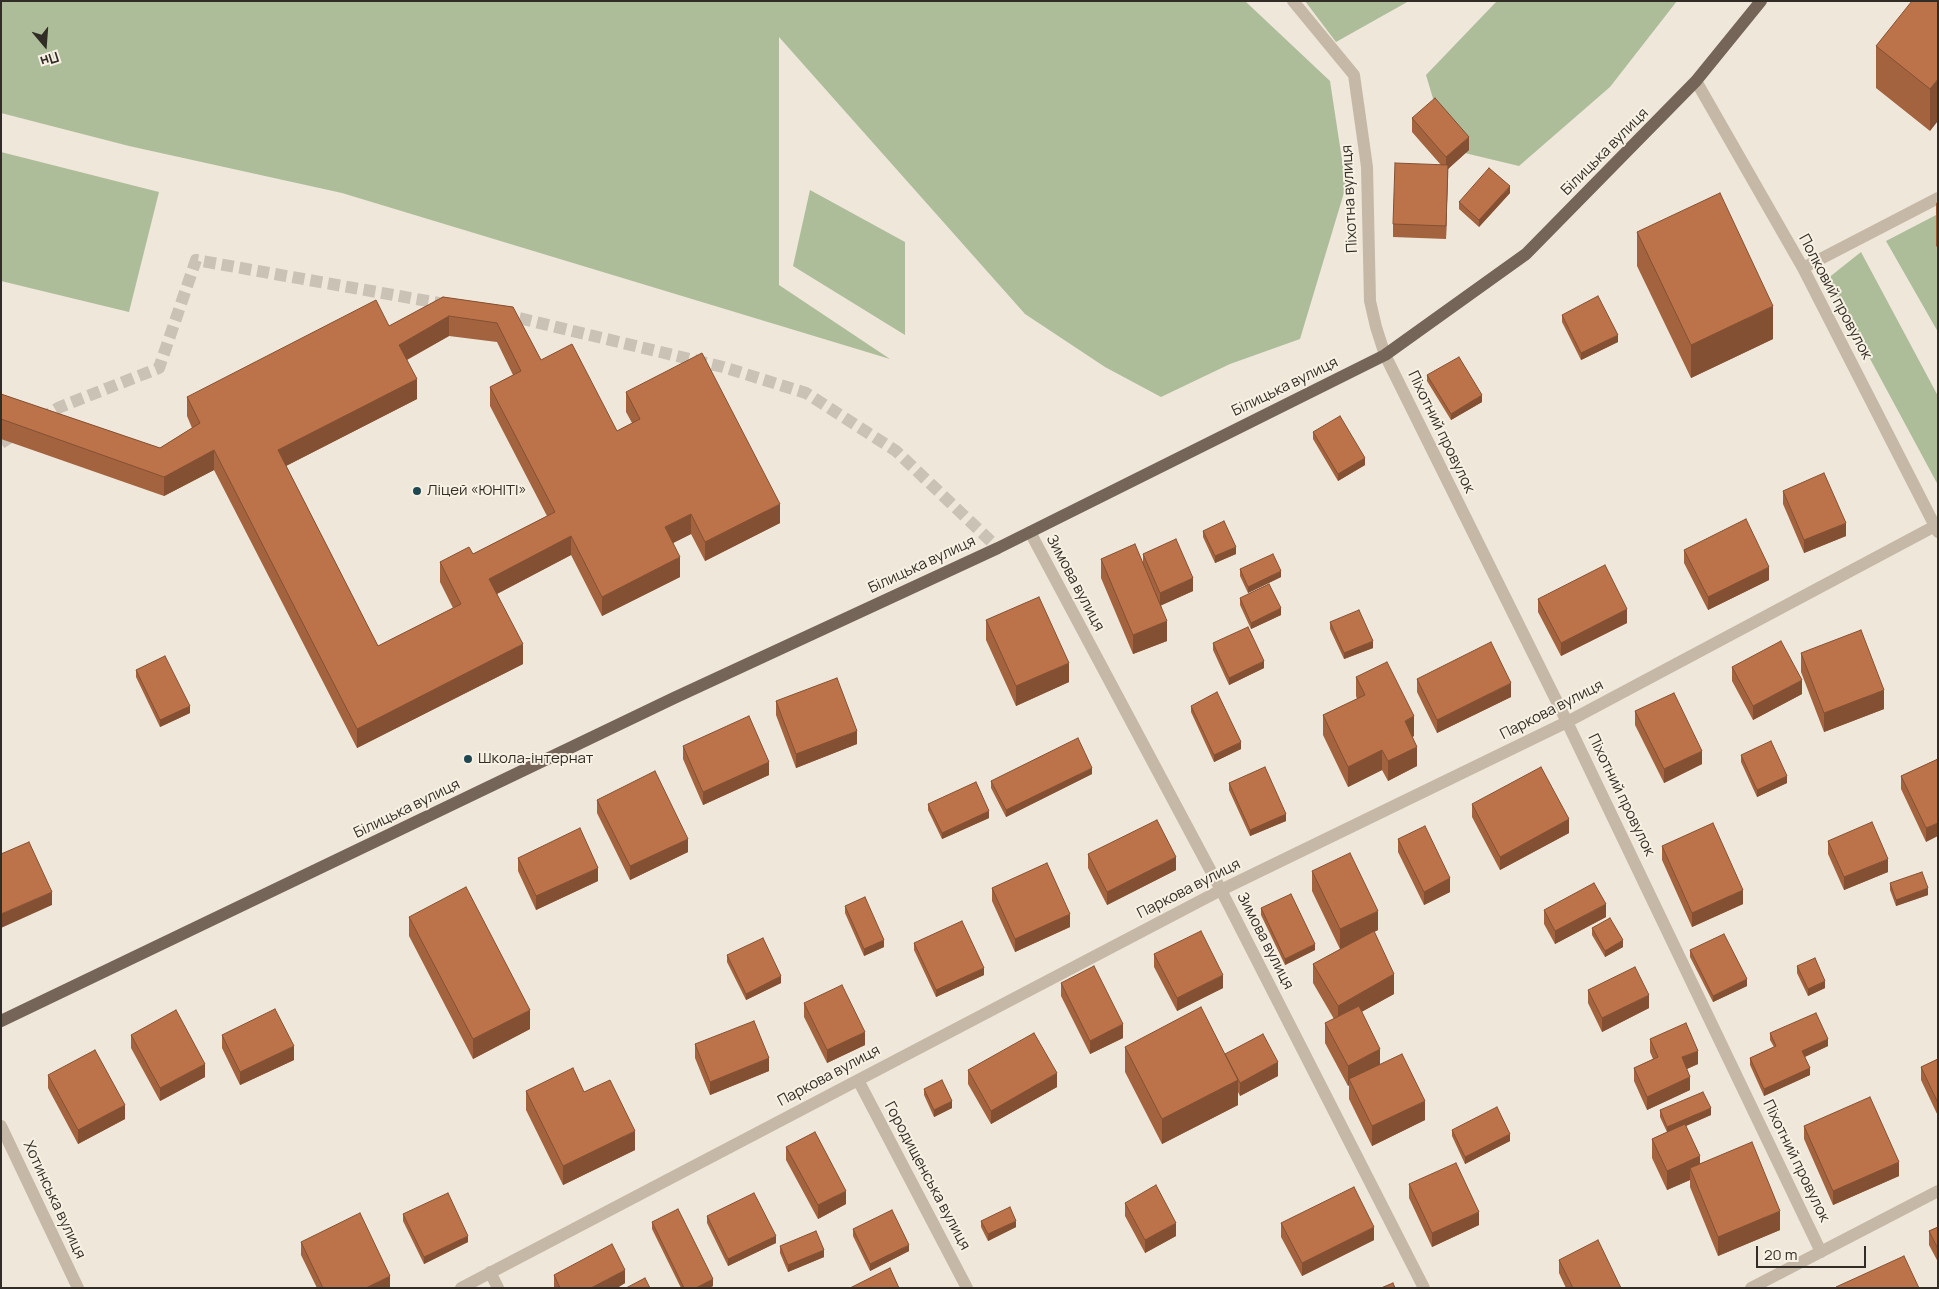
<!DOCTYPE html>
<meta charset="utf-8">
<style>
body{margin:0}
#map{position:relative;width:1939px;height:1289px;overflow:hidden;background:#efe7d9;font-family:Manrope,sans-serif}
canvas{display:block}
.frame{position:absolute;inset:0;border:2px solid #322c26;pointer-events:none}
.north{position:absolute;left:20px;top:20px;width:50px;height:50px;-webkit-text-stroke:4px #f7f1e4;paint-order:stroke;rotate:162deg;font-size:14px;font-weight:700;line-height:20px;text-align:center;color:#322c26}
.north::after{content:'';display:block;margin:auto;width:18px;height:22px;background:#322c26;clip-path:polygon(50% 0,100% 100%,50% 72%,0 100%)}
.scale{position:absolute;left:1756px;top:1246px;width:110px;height:22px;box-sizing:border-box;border:2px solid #322c26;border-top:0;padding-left:6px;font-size:15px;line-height:18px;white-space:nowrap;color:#322c26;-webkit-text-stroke:4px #f7f1e4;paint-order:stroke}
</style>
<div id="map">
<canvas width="1939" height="1289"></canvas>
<div class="frame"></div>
<div class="north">Пн</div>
<div class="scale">20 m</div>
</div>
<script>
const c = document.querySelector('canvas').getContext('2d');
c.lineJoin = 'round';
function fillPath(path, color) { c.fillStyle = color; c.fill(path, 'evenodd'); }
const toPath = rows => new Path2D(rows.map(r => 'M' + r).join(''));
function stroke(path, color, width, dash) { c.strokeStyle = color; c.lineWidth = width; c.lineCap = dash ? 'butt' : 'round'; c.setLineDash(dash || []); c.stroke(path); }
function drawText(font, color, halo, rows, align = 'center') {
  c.font = font + ' Manrope,sans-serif'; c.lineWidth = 4; c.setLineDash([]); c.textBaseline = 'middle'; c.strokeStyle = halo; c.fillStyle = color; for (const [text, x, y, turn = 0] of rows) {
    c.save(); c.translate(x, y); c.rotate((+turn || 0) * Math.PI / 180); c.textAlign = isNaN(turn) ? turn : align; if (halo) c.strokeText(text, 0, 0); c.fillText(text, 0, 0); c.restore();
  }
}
const green = toPath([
 [1,1,1245,1,1330,81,1346,186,1300,339,1230,364,1161,397,1105,367,1025,314,779,37,779,285,890,359,342,193,129,146,1,113],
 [1305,1,1409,1,1336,42],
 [1497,1,1677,1,1610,87,1519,166,1448,149,1426,75],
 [1,152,159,192,129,312,1,281],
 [810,190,905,242,905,335,793,266],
 [1938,214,1936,246,1938,249,1938,332,1886,241],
 [1861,252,1938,396,1938,485,1827,279]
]);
const minorTunnel = toPath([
 [502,314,723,367,806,393,896,451,998,548],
 [40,419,60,407,159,368,196,260,450,305],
 [1,443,20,431]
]);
const minor = toPath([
 [1293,1,1354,75,1367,167,1370,301,1376,327,1385,355,1567,722,1821,1252],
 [1696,81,1803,268,1938,532],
 [1803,268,1938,198],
 [1030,532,1221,890,1424,1288],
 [858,1080,967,1288],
 [1,1126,78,1288],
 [490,1272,498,1288],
 [461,1288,1221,890,1567,722,1935,526],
 [1751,1288,1938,1191]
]);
const major = toPath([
 [1,1021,674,698,998,548,1385,355,1526,254,1696,81,1761,1]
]);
const wall = toPath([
 [1938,1,1930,131,1876,88,1876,46],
 [1412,118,1469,150,1448,169,1446,239,1393,237,1393,224,1441,165,1412,132],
 [1510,193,1479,227,1459,209,1459,202],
 [1938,202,1938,249,1936,246,1936,203],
 [1637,232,1773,339,1691,378,1637,266],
 [443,297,513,307,541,360,617,431,632,423,626,412,626,392,780,523,705,561,691,534,673,543,680,577,602,616,571,555,497,594,523,664,357,748,214,470,164,496,1,439,1,394,160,448,192,428,187,416,187,397,389,326],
 [449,336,497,342,513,375,490,387,490,406,547,516,473,554,440,562,440,582,453,608,378,646,286,466,417,399,407,360],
 [1562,315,1618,342,1581,360,1562,322],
 [1427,375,1482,402,1451,420,1427,381],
 [1313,432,1365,465,1338,481,1313,439],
 [1783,491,1846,536,1804,553,1783,504],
 [1203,531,1236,554,1215,563,1203,537],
 [1684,550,1769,580,1708,610,1684,563],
 [1143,554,1193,591,1161,605,1167,641,1133,654,1101,578,1101,559,1143,562],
 [1240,569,1281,577,1248,593,1240,576],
 [1240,598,1281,615,1251,629,1240,605],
 [1538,599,1627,623,1561,656,1538,612],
 [986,620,1069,682,1016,706,986,640],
 [1330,622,1373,648,1344,659,1330,629],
 [1213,643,1264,668,1229,685,1213,650],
 [1801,653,1884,709,1824,732,1801,672],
 [1732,667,1802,694,1753,720,1732,681],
 [136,670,190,713,160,727,136,677],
 [1356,677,1414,736,1412,737,1417,766,1388,781,1382,770,1348,787,1323,735,1323,715,1357,699,1356,696],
 [1417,679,1511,697,1437,733,1417,692],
 [776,701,857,744,796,768,776,715],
 [1191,706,1241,749,1214,762,1191,712],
 [1635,711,1702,764,1664,783,1635,725],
 [683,746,769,775,703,805,683,759],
 [1741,755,1787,783,1757,797,1741,762],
 [1938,759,1926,842,1901,789,1901,776],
 [1092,774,1006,817,991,788,991,781],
 [1229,783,1286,821,1250,836,1229,790],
 [597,800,688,852,630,880,597,813],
 [928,804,989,818,942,839,928,810],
 [1472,804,1569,833,1500,870,1472,817],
 [1398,839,1450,892,1424,905,1398,852],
 [1828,841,1888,872,1844,890,1828,854],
 [1662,846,1743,904,1692,927,1662,860],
 [1088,854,1176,870,1107,905,1088,868],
 [518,858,598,881,536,910,518,871],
 [1312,871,1378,930,1374,932,1394,994,1361,1012,1380,1064,1425,1120,1372,1146,1349,1099,1349,1085,1348,1086,1325,1043,1325,1023,1334,1019,1313,983,1313,964,1340,949,1312,891],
 [1890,883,1928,895,1896,906,1890,890],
 [992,888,1070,927,1015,952,992,901],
 [845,906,884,947,864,956,845,913],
 [1261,908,1315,950,1285,965,1261,915],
 [1544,910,1606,917,1555,944,1544,924],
 [409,917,530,1029,473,1059,409,936],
 [1592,928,1623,947,1605,957,1592,935],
 [914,943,984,975,936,997,914,950],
 [1690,950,1747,986,1713,1002,1690,957],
 [1154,954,1223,988,1177,1011,1154,967],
 [727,955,781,983,746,1000,727,962],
 [1797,966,1825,988,1808,996,1797,973],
 [1061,983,1123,1038,1090,1054,1061,996],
 [1588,990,1649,1008,1602,1032,1588,1003],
 [804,1003,865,1045,827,1063,804,1017],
 [1770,1033,1828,1046,1805,1057,1810,1075,1764,1096,1750,1065,1750,1058,1774,1047,1770,1040],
 [131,1035,205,1077,160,1101,131,1048],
 [222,1035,294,1060,240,1085,222,1048],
 [1650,1039,1698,1064,1687,1069,1690,1090,1647,1110,1634,1081,1634,1068,1653,1059,1650,1052],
 [695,1044,769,1071,710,1095,695,1058],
 [1125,1047,1225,1054,1278,1076,1240,1096,1238,1092,1238,1105,1162,1144,1125,1072],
 [1938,1059,1938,1116,1921,1080,1921,1067],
 [968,1070,1057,1087,991,1124,968,1084],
 [48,1075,125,1119,78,1144,48,1088],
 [924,1089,952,1108,934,1117,924,1095],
 [526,1091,584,1092,635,1150,563,1185,526,1110],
 [1660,1110,1711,1115,1686,1126,1700,1164,1780,1230,1718,1256,1690,1187,1690,1180,1667,1190,1652,1158,1652,1139,1667,1132,1660,1117],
 [1804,1126,1899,1176,1833,1205,1804,1139],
 [1452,1130,1510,1141,1465,1164,1452,1136],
 [786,1147,846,1204,818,1219,786,1160],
 [1409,1184,1479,1225,1432,1247,1409,1198],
 [1125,1203,1176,1236,1145,1253,1125,1216],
 [403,1214,468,1242,424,1264,403,1221],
 [707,1216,776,1243,728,1266,707,1223],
 [981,1221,1016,1227,988,1241,981,1227],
 [652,1222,713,1286,709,1288,681,1288,652,1229],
 [1281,1223,1374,1240,1302,1276,1281,1237],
 [1938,1227,1938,1262,1929,1245,1929,1231],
 [853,1229,909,1251,870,1271,853,1236],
 [301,1242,390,1288,317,1288,301,1255],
 [780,1246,824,1257,788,1272,780,1253],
 [1559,1260,1621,1288,1566,1288,1559,1273],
 [554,1275,625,1283,617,1288,554,1288]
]);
const shadedWall = toPath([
 [1938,79,1938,121,1930,131,1930,89],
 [1469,137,1469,150,1448,169,1446,239,1446,157],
 [1510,186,1510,193,1479,227,1479,220],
 [1773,306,1773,339,1691,378,1691,345],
 [449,316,449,336,399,364,399,345],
 [1618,335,1618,342,1581,360,1581,353],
 [417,379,417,399,278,470,278,450],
 [1482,395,1482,402,1451,420,1451,414],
 [214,450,214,470,164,496,164,477],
 [1365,458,1365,465,1338,481,1338,474],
 [780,504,780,523,705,561,705,542],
 [691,514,691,534,665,547,665,527],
 [1846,523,1846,536,1804,553,1804,540],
 [571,536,571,555,489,598,489,579],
 [1236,547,1236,554,1215,563,1215,556],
 [680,557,680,577,602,616,602,597],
 [1769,567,1769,580,1708,610,1708,597],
 [1281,571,1281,577,1248,593,1248,587],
 [1193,578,1193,591,1160,606,1160,593],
 [1281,608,1281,615,1251,629,1251,623],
 [1627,609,1627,623,1561,656,1561,643],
 [1167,621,1167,641,1133,654,1133,635],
 [1373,641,1373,648,1344,659,1344,653],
 [523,644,523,664,357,748,357,729],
 [1264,661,1264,668,1229,685,1229,678],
 [1069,663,1069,682,1016,706,1016,686],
 [1802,680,1802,694,1753,720,1753,706],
 [1511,683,1511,697,1437,733,1437,720],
 [1884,690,1884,709,1824,732,1824,713],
 [190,706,190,713,160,727,160,720],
 [1414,716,1414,736,1405,741,1405,721],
 [857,731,857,744,796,768,796,754],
 [1241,742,1241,749,1214,762,1214,755],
 [1417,747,1417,766,1388,781,1388,761],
 [1382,750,1382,770,1348,787,1348,767],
 [1702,751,1702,764,1664,783,1664,769],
 [769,762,769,775,703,805,703,792],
 [1092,768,1092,774,1006,817,1006,810],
 [1787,776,1787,783,1757,797,1757,790],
 [989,811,989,818,942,839,942,833],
 [1286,814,1286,821,1250,836,1250,830],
 [1569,819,1569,833,1500,870,1500,857],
 [1938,823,1938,836,1926,842,1926,828],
 [688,839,688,852,630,880,630,866],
 [1176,857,1176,870,1107,905,1107,892],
 [1888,859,1888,872,1844,890,1844,877],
 [598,868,598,881,536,910,536,896],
 [1450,878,1450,892,1424,905,1424,892],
 [1928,888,1928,895,1896,906,1896,900],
 [1743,890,1743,904,1692,927,1692,913],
 [52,892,52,905,1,928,1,914],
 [1606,904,1606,917,1555,944,1555,931],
 [1378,911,1378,930,1340,949,1340,929],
 [1070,914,1070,927,1015,952,1015,939],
 [884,940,884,947,864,956,864,949],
 [1623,940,1623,947,1605,957,1605,951],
 [1315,944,1315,950,1285,965,1285,959],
 [984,968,984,975,936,997,936,990],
 [1394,974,1394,994,1338,1025,1338,1006],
 [1223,975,1223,988,1177,1011,1177,998],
 [781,976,781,983,746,1000,746,994],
 [1747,979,1747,986,1713,1002,1713,996],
 [1825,981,1825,988,1808,996,1808,989],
 [1649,995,1649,1008,1602,1032,1602,1018],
 [530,1010,530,1029,473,1059,473,1039],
 [1123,1024,1123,1038,1090,1054,1090,1041],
 [865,1032,865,1045,827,1063,827,1050],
 [1828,1039,1828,1046,1802,1058,1802,1051],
 [294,1046,294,1060,240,1085,240,1072],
 [1380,1049,1380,1069,1349,1079,1349,1085,1348,1086,1348,1066],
 [1698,1051,1698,1064,1682,1071,1682,1057],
 [769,1058,769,1071,710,1095,710,1082],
 [1278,1062,1278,1076,1240,1096,1240,1083],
 [205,1064,205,1077,160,1101,160,1088],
 [1810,1068,1810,1075,1764,1096,1764,1089],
 [1057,1073,1057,1087,991,1124,991,1111],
 [1690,1077,1690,1090,1647,1110,1647,1097],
 [1238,1080,1238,1105,1162,1144,1162,1119],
 [952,1101,952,1108,934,1117,934,1110],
 [1425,1101,1425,1120,1372,1146,1372,1126],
 [125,1105,125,1119,78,1144,78,1130],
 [1711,1108,1711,1115,1667,1134,1667,1127],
 [635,1131,635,1150,563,1185,563,1166],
 [1510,1134,1510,1141,1465,1164,1465,1157],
 [1700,1156,1700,1175,1690,1168,1690,1180,1667,1190,1667,1171],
 [1899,1162,1899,1176,1833,1205,1833,1191],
 [846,1191,846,1204,818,1219,818,1205],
 [1780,1211,1780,1230,1718,1256,1718,1237],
 [1479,1212,1479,1225,1432,1247,1432,1233],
 [1016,1221,1016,1227,988,1241,988,1234],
 [1176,1223,1176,1236,1145,1253,1145,1240],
 [1374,1227,1374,1240,1302,1276,1302,1263],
 [468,1236,468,1242,424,1264,424,1257],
 [776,1236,776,1243,728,1266,728,1259],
 [909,1245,909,1251,870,1271,870,1264],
 [824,1250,824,1257,788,1272,788,1265],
 [625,1270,625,1283,617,1288,591,1288],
 [390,1276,390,1288,366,1288],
 [713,1279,713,1286,709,1288,696,1288]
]);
const building = toPath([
 [1912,1,1938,1,1938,79,1930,89,1876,46,1912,1],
 [1435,98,1469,137,1446,157,1412,118,1435,98],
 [1395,163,1448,165,1446,226,1393,224,1395,163],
 [1489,168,1510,186,1479,220,1459,202,1489,168],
 [1720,193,1773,306,1691,345,1637,232,1720,193],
 [1598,296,1618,335,1581,353,1562,315,1598,296],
 [443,297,513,307,541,360,572,344,617,431,640,419,626,392,702,353,780,504,705,542,691,514,665,527,680,557,602,597,571,536,489,579,523,644,357,729,214,450,164,477,1,419,1,394,160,448,200,423,187,397,376,300,389,326,443,297],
 [449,316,497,323,521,371,490,387,555,512,473,554,469,547,440,562,461,604,378,646,278,450,417,379,399,345,449,316],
 [1459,357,1482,395,1451,414,1427,375,1459,357],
 [1340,416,1365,458,1338,474,1313,432,1340,416],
 [1824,473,1846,523,1804,540,1783,491,1824,473],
 [1746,519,1769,567,1708,597,1684,550,1746,519],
 [1224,521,1236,547,1215,556,1203,531,1224,521],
 [1176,539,1193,578,1160,593,1143,554,1176,539],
 [1135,544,1167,621,1133,635,1101,559,1135,544],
 [1273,554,1281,571,1248,587,1240,569,1273,554],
 [1605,565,1627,609,1561,643,1538,599,1605,565],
 [1269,584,1281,608,1251,623,1240,598,1269,584],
 [1039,597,1069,663,1016,686,986,620,1039,597],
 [1359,610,1373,641,1344,653,1330,622,1359,610],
 [1248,627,1264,661,1229,678,1213,643,1248,627],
 [1861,630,1884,690,1824,713,1801,653,1861,630],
 [1781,641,1802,680,1753,706,1732,667,1781,641],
 [1491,642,1511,683,1437,720,1417,679,1491,642],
 [165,656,190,706,160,720,136,670,165,656],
 [1387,662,1414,716,1405,721,1417,747,1388,761,1382,750,1348,767,1323,715,1365,695,1356,677,1387,662],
 [837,678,857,731,796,754,776,701,837,678],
 [1217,692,1241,742,1214,755,1191,706,1217,692],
 [1674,693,1702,751,1664,769,1635,711,1674,693],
 [749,716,769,762,703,792,683,746,749,716],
 [1078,738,1092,768,1006,810,991,781,1078,738],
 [1771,741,1787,776,1757,790,1741,755,1771,741],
 [1938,759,1938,823,1926,828,1901,776,1938,759],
 [1265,767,1286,814,1250,830,1229,783,1265,767],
 [1541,767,1569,819,1500,857,1472,804,1541,767],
 [655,771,688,839,630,866,597,800,655,771],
 [976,782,989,811,942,833,928,804,976,782],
 [1157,820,1176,857,1107,892,1088,854,1157,820],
 [1872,822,1888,859,1844,877,1828,841,1872,822],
 [1713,823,1743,890,1692,913,1662,846,1713,823],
 [1425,826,1450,878,1424,892,1398,839,1425,826],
 [580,828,598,868,536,896,518,858,580,828],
 [29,842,52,892,1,914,1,854,29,842],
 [1350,853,1378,911,1340,929,1312,871,1350,853],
 [1047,863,1070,914,1015,939,992,888,1047,863],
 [1922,872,1928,888,1896,900,1890,883,1922,872],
 [1594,883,1606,904,1555,931,1544,910,1594,883],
 [466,887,530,1010,473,1039,409,917,466,887],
 [1291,894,1315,944,1285,959,1261,908,1291,894],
 [865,897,884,940,864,949,845,906,865,897],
 [1610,918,1623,940,1605,951,1592,928,1610,918],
 [962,921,984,968,936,990,914,943,962,921],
 [1201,931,1223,975,1177,998,1154,954,1201,931],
 [1374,931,1394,974,1338,1006,1313,964,1374,931],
 [1724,934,1747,979,1713,996,1690,950,1724,934],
 [763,938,781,976,746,994,727,955,763,938],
 [1815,958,1825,981,1808,989,1797,966,1815,958],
 [1094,966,1123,1024,1090,1041,1061,983,1094,966],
 [1635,967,1649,995,1602,1018,1588,990,1635,967],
 [842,985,865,1032,827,1050,804,1003,842,985],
 [1359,1006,1380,1049,1348,1066,1325,1023,1359,1006],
 [1201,1007,1238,1080,1162,1119,1125,1047,1201,1007],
 [275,1009,294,1046,240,1072,222,1035,275,1009],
 [176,1010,205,1064,160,1088,131,1035,176,1010],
 [1816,1013,1828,1039,1802,1051,1810,1068,1764,1089,1750,1058,1776,1046,1770,1033,1816,1013],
 [754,1021,769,1058,710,1082,695,1044,754,1021],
 [1686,1023,1698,1051,1682,1057,1690,1077,1647,1097,1634,1068,1658,1057,1650,1039,1686,1023],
 [1034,1033,1057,1073,991,1111,968,1070,1034,1033],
 [1263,1034,1278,1062,1240,1083,1225,1054,1263,1034],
 [95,1050,125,1105,78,1130,48,1075,95,1050],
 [1402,1054,1425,1101,1372,1126,1349,1079,1402,1054],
 [1938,1059,1938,1103,1921,1067,1938,1059],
 [573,1068,584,1092,610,1080,635,1131,563,1166,526,1091,573,1068],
 [942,1080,952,1101,934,1110,924,1089,942,1080],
 [1703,1092,1711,1108,1667,1127,1660,1110,1703,1092],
 [1870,1097,1899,1162,1833,1191,1804,1126,1870,1097],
 [1497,1107,1510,1134,1465,1157,1452,1130,1497,1107],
 [1685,1124,1700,1156,1667,1171,1652,1139,1685,1124],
 [815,1132,846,1191,818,1205,786,1147,815,1132],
 [1752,1142,1780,1211,1718,1237,1690,1168,1752,1142],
 [1456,1163,1479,1212,1432,1233,1409,1184,1456,1163],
 [1156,1185,1176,1223,1145,1240,1125,1203,1156,1185],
 [1354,1187,1374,1227,1302,1263,1281,1223,1354,1187],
 [448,1193,468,1236,424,1257,403,1214,448,1193],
 [754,1193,776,1236,728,1259,707,1216,754,1193],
 [1010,1207,1016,1221,988,1234,981,1221,1010,1207],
 [678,1209,713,1279,696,1288,684,1288,652,1222,678,1209],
 [892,1210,909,1245,870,1264,853,1229,892,1210],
 [360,1213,390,1276,366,1288,323,1288,301,1242,360,1213],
 [1938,1227,1938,1249,1929,1231,1938,1227],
 [816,1231,824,1250,788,1265,780,1246,816,1231],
 [1598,1240,1621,1288,1573,1288,1559,1260,1598,1240],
 [612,1244,625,1270,591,1288,560,1288,554,1275,612,1244],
 [1904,1256,1919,1288,1837,1288,1836,1287,1904,1256],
 [890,1268,899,1288,850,1288,890,1268],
 [645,1278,650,1288,626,1288,645,1278],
 [1393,1283,1395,1288,1381,1288,1393,1283]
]);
const markers = [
 [417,491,5,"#1f4751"],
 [468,759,5,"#1f4751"]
];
const streetNames = [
 ["Білицька вулиця",1605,152,-45],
 ["Піхотна вулиця",1350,199,-93],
 ["Полковий провулок",1835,297,62],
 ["Білицька вулиця",1285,387,-26],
 ["Піхотний провулок",1441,432,64],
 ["Білицька вулиця",922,565,-25],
 ["Зимова вулиця",1075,583,62],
 ["Паркова вулиця",1552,710,-27],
 ["Піхотний провулок",1621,795,64],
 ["Білицька вулиця",407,809,-26],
 ["Паркова вулиця",1189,889,-27],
 ["Зимова вулиця",1265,941,63],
 ["Паркова вулиця",829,1076,-28],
 ["Піхотний провулок",1796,1161,64],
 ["Городищенська вулиця",927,1176,62],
 ["Хотинська вулиця",54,1200,65]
];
const poiNames = [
 ["Ліцей «ЮНІТІ»",427,491],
 ["Школа-інтернат",478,759]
];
fillPath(green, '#adbd9a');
stroke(minorTunnel, '#c9c2b5', 12, [12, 6]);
stroke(minor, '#c6b8a6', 12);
stroke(major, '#746558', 12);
fillPath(wall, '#a3633f');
fillPath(shadedWall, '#845033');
fillPath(building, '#bd7349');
stroke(building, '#845033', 1);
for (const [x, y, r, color] of markers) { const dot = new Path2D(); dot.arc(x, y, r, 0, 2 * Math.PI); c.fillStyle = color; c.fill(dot); stroke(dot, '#f7f1e4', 2); }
drawText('15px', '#322c26', '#f7f1e4', streetNames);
drawText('15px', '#322c26', '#f7f1e4', poiNames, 'left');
</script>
